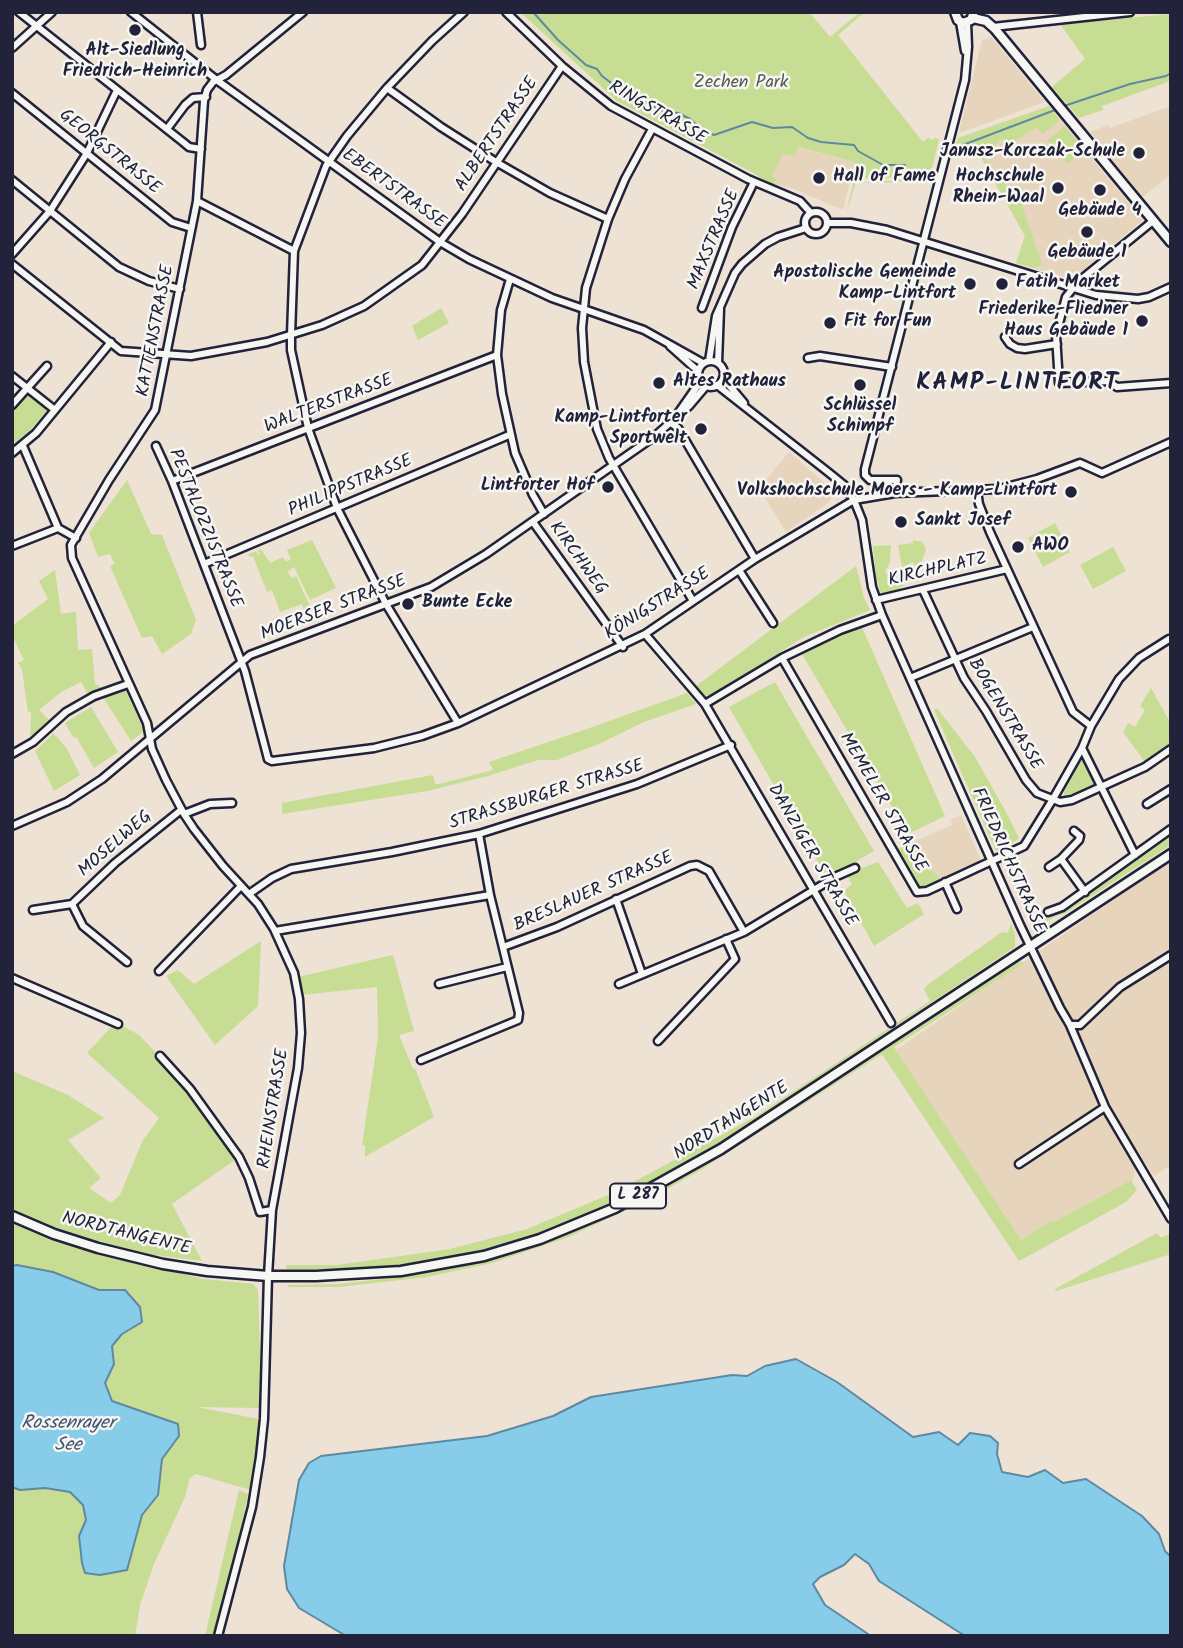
<!DOCTYPE html>
<meta charset="utf-8">
<style>
body{margin:0}
#map{position:relative;width:1183px;height:1648px;overflow:hidden;background:#ede2d3;font-family:Kalam,sans-serif}
canvas{display:block}
.frame{position:absolute;inset:0;border:14px solid #22223b;pointer-events:none}
</style>
<div id="map">
<canvas width="1183" height="1648"></canvas>
<div class="frame"></div>
</div>
<script>
const c = document.querySelector('canvas').getContext('2d');
c.lineJoin = 'round';
function fillPath(path, color) { c.fillStyle = color; c.fill(path, 'evenodd'); }
const toPath = rows => new Path2D(rows.map(r => 'M' + r).join(''));
function stroke(path, color, width, dash) { c.strokeStyle = color; c.lineWidth = width; c.lineCap = dash ? 'butt' : 'round'; c.setLineDash(dash || []); c.stroke(path); }
function drawText(font, color, halo, rows, align = 'center') {
  c.font = font + ' Kalam,sans-serif'; c.lineWidth = 5; c.setLineDash([]); c.textBaseline = 'middle'; c.strokeStyle = halo; c.fillStyle = color; for (const [text, x, y, turn = 0] of rows) {
    c.save(); c.translate(x, y); c.rotate((+turn || 0) * Math.PI / 180); c.textAlign = isNaN(turn) ? turn : align; if (halo) c.strokeText(text, 0, 0); c.fillText(text, 0, 0); c.restore();
  }
}
const built = toPath([
 [991,37,1045,102,959,133,982,40],
 [1171,106,1171,174,1143,197,1090,132,1108,125,1110,128],
 [1060,120,1143,220,1072,279,1016,263,1025,236,977,149,1049,122],
 [784,144,855,162,843,210,794,189,780,185,779,187,768,182],
 [789,452,830,488,833,495,829,502,786,532,759,488],
 [961,815,981,861,941,879,923,862,913,842,952,825,950,820],
 [1171,860,1171,1165,1154,1176,1145,1162,1136,1168,1133,1179,1054,1222,1052,1220,1021,1240,896,1050]
]);
const green = toPath([
 [520,12,809,12,830,37,860,12,865,12,838,35,923,142,928,138,934,140,935,137,939,140,929,180,878,183,856,182,846,214,853,184,856,182,878,182,927,177,924,175,876,179,855,177,853,175,855,162,798,147,795,156,782,154,772,176,776,179,772,188,757,175,617,101],
 [1171,14,1171,80,1165,83,1102,106,1103,110,1079,118,1052,87,1085,59,1060,24],
 [1049,106,1060,120,1043,134,1036,127,1008,146,1002,139,983,156,1022,205,1042,265,1033,268,1016,263,1025,236,978,152,964,157,954,151,958,138],
 [1065,126,1085,150,1067,164,1048,140],
 [441,308,449,323,418,340,412,326],
 [25,393,29,393,49,409,28,432,12,445,12,408],
 [127,480,151,534,162,535,196,620,191,634,162,654,152,636,142,638,110,566,115,564,110,554,98,557,89,533],
 [1055,523,1070,552,1043,567,1028,538],
 [312,540,336,588,310,600,294,567,287,572,292,578,296,576,312,611,305,612,302,604,280,612,272,590,267,592,253,556,250,557,248,554,256,551,258,555,260,555,258,550,261,549,270,563,283,557,286,562,291,559,287,550],
 [913,540,923,542,926,549,916,578,908,581,906,575,916,569,913,562,902,567,898,545,913,543],
 [891,545,890,563,885,571,892,582,901,578,904,586,900,587,901,591,882,597,876,577,873,546],
 [1113,547,1126,571,1093,589,1080,565],
 [856,566,864,598,870,610,804,637,712,695,704,695,696,686],
 [55,570,61,614,76,612,78,650,92,649,95,684,104,689,89,696,81,682,61,692,39,710,53,724,49,728,67,749,80,775,54,791,35,751,53,734,49,728,30,744,31,712,28,712,22,670,18,663,24,660,12,635,12,626,48,599,39,581],
 [860,623,945,816,908,834,799,649],
 [775,682,874,851,827,878,729,707],
 [1151,688,1171,724,1171,742,1145,762,1123,732,1128,723,1135,727,1145,710,1140,706],
 [125,689,144,731,131,741,101,694],
 [687,693,696,704,644,722,601,743,557,760,538,760,488,776,427,791,282,814,282,803,433,775,435,784,439,784,493,770,489,762,584,730],
 [91,707,118,752,94,768,77,738,73,737,65,723],
 [937,708,975,757,1005,810,1019,838,1007,847,997,851,995,849,934,710],
 [1080,761,1085,761,1094,785,1078,793,1064,795,1064,792],
 [1171,832,1171,845,1064,914,1056,916,1040,925,1035,924,1040,909,1048,919],
 [913,842,923,862,941,879,920,889,896,850],
 [878,862,907,908,918,903,924,914,874,946,844,891,852,884,846,874],
 [1011,923,1015,935,1015,947,707,1151,623,1198,547,1231,479,1251,443,1259,378,1268,287,1270,286,1265,337,1265,450,1249,527,1229,613,1193,755,1117,904,1018,930,1001,924,989,927,985,1002,932,1008,933],
 [261,941,258,1006,215,1045,166,976,178,970,194,984],
 [393,955,414,1031,399,1035,413,1069,415,1068,434,1117,365,1157,365,1145,362,1145,378,1038,377,987,301,995,298,977],
 [1019,961,1024,963,894,1047,1021,1240,1052,1220,1054,1222,1133,1179,1132,1182,1137,1190,1126,1202,1019,1261,882,1054,699,1171,642,1203,566,1238,492,1263,427,1277,339,1287,288,1287,288,1285,338,1284,392,1278,476,1263,540,1245,614,1215,653,1195,722,1155],
 [116,1022,139,1035,187,1085,239,1157,172,1204,202,1261,148,1254,100,1242,58,1229,54,1234,12,1216,12,1071,68,1095,104,1118,68,1140,101,1178,89,1188,111,1203,120,1195,142,1142,159,1118,87,1053],
 [12,1217,53,1239,98,1254,204,1279,253,1284,258,1290,261,1382,260,1408,197,1407,264,1420,254,1491,196,1474,190,1478,185,1497,154,1564,140,1605,135,1636,12,1636,12,1487,21,1490,45,1488,70,1492,83,1505,86,1520,79,1536,82,1563,127,1570,142,1515,158,1495,162,1459,179,1436,177,1424,112,1401,105,1383,114,1364,112,1346,122,1334,142,1322,124,1290,99,1290,53,1272,12,1266],
 [1157,1233,1161,1238,1171,1233,1171,1254,1056,1291,1055,1289],
 [239,1490,248,1494,240,1536,214,1636,205,1636]
]);
const water = toPath([
 [17,1265,53,1272,99,1290,125,1290,140,1307,142,1322,122,1334,112,1346,114,1364,105,1383,112,1401,178,1424,179,1436,162,1459,158,1495,142,1515,127,1570,100,1575,85,1573,82,1563,79,1536,86,1520,83,1505,70,1492,45,1488,20,1490,12,1487,12,1266,17,1265],
 [796,1359,837,1382,913,1437,939,1432,958,1445,970,1433,990,1436,998,1443,997,1454,1002,1472,1028,1477,1045,1470,1063,1483,1086,1479,1142,1516,1159,1534,1165,1551,1171,1557,1171,1636,965,1636,879,1581,869,1564,855,1554,844,1565,820,1577,813,1584,825,1605,871,1636,346,1636,299,1608,287,1589,284,1566,299,1480,309,1463,321,1456,487,1436,553,1416,591,1397,732,1375,747,1376,765,1366,796,1359]
]);
const stream = toPath([
 [533,12,558,40,586,65,597,69,602,76,614,85,664,112,678,113,690,119,704,131,714,135,752,122,773,128,792,127,808,138,821,142,854,145,858,151,883,165,905,165],
 [1064,106,1130,84,1166,76,1171,73],
 [955,148,1055,110]
]);
const minor = toPath([
 [19,12,183,142,189,147,201,149],
 [131,12,218,81,440,242,469,259,552,298,644,330,703,363],
 [197,12,201,45],
 [506,12,562,66,611,106,748,179,800,201,811,213],
 [960,22,965,51],
 [993,27,1130,12],
 [12,48,52,12],
 [387,88,441,127,496,162,550,193,608,219],
 [12,93,172,222,191,228],
 [167,129,185,105,193,98,206,97],
 [652,129,625,179,608,219,586,288,582,328,584,362,597,429,609,458,693,601],
 [12,180,119,267,149,281,180,289],
 [197,201,294,251],
 '805 223a11 11 0 1 1 22 0a11 11 0 1 1-22 0Z',
 [1153,221,1078,282,1066,297,1056,335,1059,383,1108,381,1117,387,1171,383],
 [827,223,851,223,887,230,1096,295,1138,299,1149,297,1171,287],
 [12,254,50,211,87,153,117,90],
 [12,264,121,351,191,356,267,342,322,325,364,306,422,265,462,214,562,66],
 [510,279,501,310,497,355,502,394,515,453,533,495,544,514],
 [702,308,732,227,754,182],
 [1005,337,1010,344,1017,348,1025,349,1057,344],
 [670,346,698,371],
 [808,358,820,356,892,367],
 '698 374a13 13 0 1 1 26 0a13 13 0 1 1-26 0Z',
 [709,361,716,316,735,273,742,264,765,244,778,237,806,228],
 [718,363,720,309],
 [12,376,55,410],
 [723,378,744,403],
 [717,385,828,472,844,485,854,500,862,520,872,587,882,615,1020,925,1060,1008,1070,1025,1105,1107,1171,1219],
 [12,405,47,366],
 [679,412,700,382],
 [671,423,678,428,755,559],
 [23,446,58,528,76,538],
 [156,446,172,481,245,671,268,759,272,761,374,748,422,736,458,723,645,634,755,559,854,500,895,493,999,489,1037,479,1080,463,1102,473,1171,442],
 [12,453,36,433,111,342],
 [172,481,497,355],
 [977,491,979,504,990,532,1073,712,1091,726],
 [895,493,897,480,870,480,865,475,865,469,965,80,968,47,967,22],
 [533,522,623,647],
 [12,546,58,528],
 [204,564,509,435],
 [739,570,773,623],
 [923,590,964,678,986,711,1026,780,1037,793,1060,802,1072,800,1145,767,1171,749],
 [876,600,1007,569],
 [645,634,705,704,891,1023],
 [782,658,917,892,927,891,1024,846,1053,799,1082,748,1091,726,1119,679,1139,658,1169,639],
 [910,678,1033,627],
 [705,704,782,658,840,630,882,615],
 [458,723,386,604,337,508,308,428,291,350,291,335,294,251,326,166,347,136,387,88,432,41,464,12],
 [1082,748,1135,855],
 [12,754,33,742,66,712,94,696,128,684],
 [1147,804,1171,789],
 [184,814,210,804,232,803],
 [12,826,67,802,102,779,250,655,431,587,486,554,655,436,689,406,706,386],
 [1061,859,1085,892],
 [1049,867,1061,859,1079,840,1080,836,1074,831],
 [945,882,957,909],
 [249,894,272,878,291,869,392,852,479,834,637,784,731,745],
 [616,899,642,974],
 [72,904,83,926,127,962],
 [33,910,72,904,115,863,181,810],
 [1048,912,1062,907,1171,829],
 [275,931,490,895],
 [503,947,557,927,690,866,697,865,709,871,744,932],
 [159,971,241,886],
 [12,978,118,1024],
 [439,984,507,967],
 [619,984,744,932,837,876,855,868],
 [1070,1025,1080,1025,1120,987,1171,955],
 [658,1041,735,959,726,939],
 [160,1056,190,1089,239,1157,249,1178,260,1212,272,1210],
 [421,1060,518,1020,519,1013,490,895,479,834],
 [1019,1164,1105,1107],
 [218,1636,252,1507,260,1457,264,1419,268,1276,272,1210,298,1068,301,1033,299,999,294,973,274,929,258,904,223,866,194,829,184,814,166,780,152,749,147,723,72,558,71,545,109,480,155,410,197,201,204,101,207,90,213,82,226,75,303,12]
]);
const major = toPath([
 [955,12,958,20,963,23,971,20,974,12],
 [973,18,986,21,995,29,1171,242],
 [12,1216,54,1234,98,1248,163,1264,207,1271,268,1276,316,1276,401,1271,484,1256,540,1239,615,1208,721,1149,1171,854]
]);
const markers = [
 [135,30,7,"#22223b"],
 [1139,153,7,"#22223b"],
 [819,178,7,"#22223b"],
 [1058,188,7,"#22223b"],
 [1100,190,7,"#22223b"],
 [1087,232,7,"#22223b"],
 [970,284,7,"#22223b"],
 [1002,284,7,"#22223b"],
 [1142,321,7,"#22223b"],
 [830,323,7,"#22223b"],
 [659,383,7,"#22223b"],
 [860,385,7,"#22223b"],
 [701,429,7,"#22223b"],
 [608,487,7,"#22223b"],
 [1071,492,7,"#22223b"],
 [901,522,7,"#22223b"],
 [1018,547,7,"#22223b"],
 [408,604,7,"#22223b"]
];
const shields = [
 [638,1196,56]
];
const shieldNames = [
 ["L 287",638,1196]
];
const poiNames = [
 ["Alt-Siedlung",135,52,"center"],
 ["Friedrich-Heinrich",135,73,"center"],
 ["Janusz-Korczak-Schule",1125,153],
 ["Hall of Fame",833,178,"left"],
 ["Hochschule",1044,178],
 ["Rhein-Waal",1044,199],
 ["Gebäude 4",1100,212,"center"],
 ["Gebäude 1",1087,254,"center"],
 ["Apostolische Gemeinde",956,274],
 ["Kamp-Lintfort",956,295],
 ["Fatih Market",1016,284,"left"],
 ["Friederike-Fliedner",1128,311],
 ["Haus Gebäude 1",1128,332],
 ["Fit for Fun",844,323,"left"],
 ["Altes Rathaus",673,383,"left"],
 ["Schlüssel",860,407,"center"],
 ["Schimpf",860,428,"center"],
 ["Kamp-Lintforter",687,419],
 ["Sportwelt",687,440],
 ["Lintforter Hof",594,487],
 ["Volkshochschule Moers - Kamp-Lintfort",1057,492],
 ["Sankt Josef",915,522,"left"],
 ["AWO",1032,547,"left"],
 ["Bunte Ecke",422,604,"left"]
];
const parkNames = [
 ["Zechen Park",741,84]
];
const streetNames = [
 ["RINGSTRASSE",657,114,30],
 ["ALBERTSTRASSE",498,135,-56],
 ["GEORGSTRASSE",109,153,39],
 ["EBERTSTRASSE",393,190,36],
 ["MAXSTRASSE",715,240,-67],
 ["KATTENSTRASSE",157,331,-79],
 ["WALTERSTRASSE",329,405,-21],
 ["PHILIPPSTRASSE",351,487,-23],
 ["PESTALOZZISTRASSE",204,529,68],
 ["KIRCHWEG",577,559,54],
 ["KIRCHPLATZ",938,571,-13],
 ["KÖNIGSTRASSE",658,605,-32],
 ["MOERSER STRASSE",334,609,-21],
 ["BOGENSTRASSE",1004,715,59],
 ["STRASSBURGER STRASSE",547,796,-17],
 ["MEMELER STRASSE",882,803,60],
 ["MOSELWEG",116,845,-41],
 ["DANZIGER STRASSE",811,856,60],
 ["FRIEDRICHSTRASSE",1007,861,66],
 ["BRESLAUER STRASSE",594,893,-24],
 ["RHEINSTRASSE",275,1109,-81],
 ["NORDTANGENTE",732,1122,-32],
 ["NORDTANGENTE",126,1235,14]
];
const waterNames = [
 ["Rossenrayer",68,1425],
 ["See",68,1447]
];
const districtNames = [
 ["KAMP-LINTFORT",1018,385]
];
fillPath(built, '#e7d4bd');
fillPath(green, '#c7dd93');
fillPath(water, '#87cce8');
stroke(water, '#5f88a3', 2);
stroke(stream, '#5f88a3', 2);
stroke(minor, '#22223b', 11);
stroke(major, '#22223b', 13);
stroke(minor, '#f6f6f2', 6);
stroke(major, '#f6f6f2', 8);
for (const [x, y, r, color] of markers) { const dot = new Path2D(); dot.arc(x, y, r, 0, 2 * Math.PI); c.fillStyle = color; c.fill(dot); stroke(dot, '#f6f6f2', 2.5); }
for (const [x, y, w] of shields) { const box = new Path2D(); box.roundRect(x - w / 2, y - 12.5, w, 25, 5); c.fillStyle = '#f6f6f2'; c.fill(box); stroke(box, '#22223b', 2); }
drawText('bold 16px', '#22223b', null, shieldNames);
drawText('bold 18px', '#22223b', '#f6f6f2', poiNames, 'right');
drawText('18px', '#545a55', '#f6f6f2', parkNames);
drawText('18px', '#22223b', '#f6f6f2', streetNames);
drawText('italic 19px', '#40556f', '#f6f6f2', waterNames);
c.letterSpacing = '2px';
drawText('bold 24px', '#22223b', '#f6f6f2', districtNames);
c.letterSpacing = '0px';
</script>
